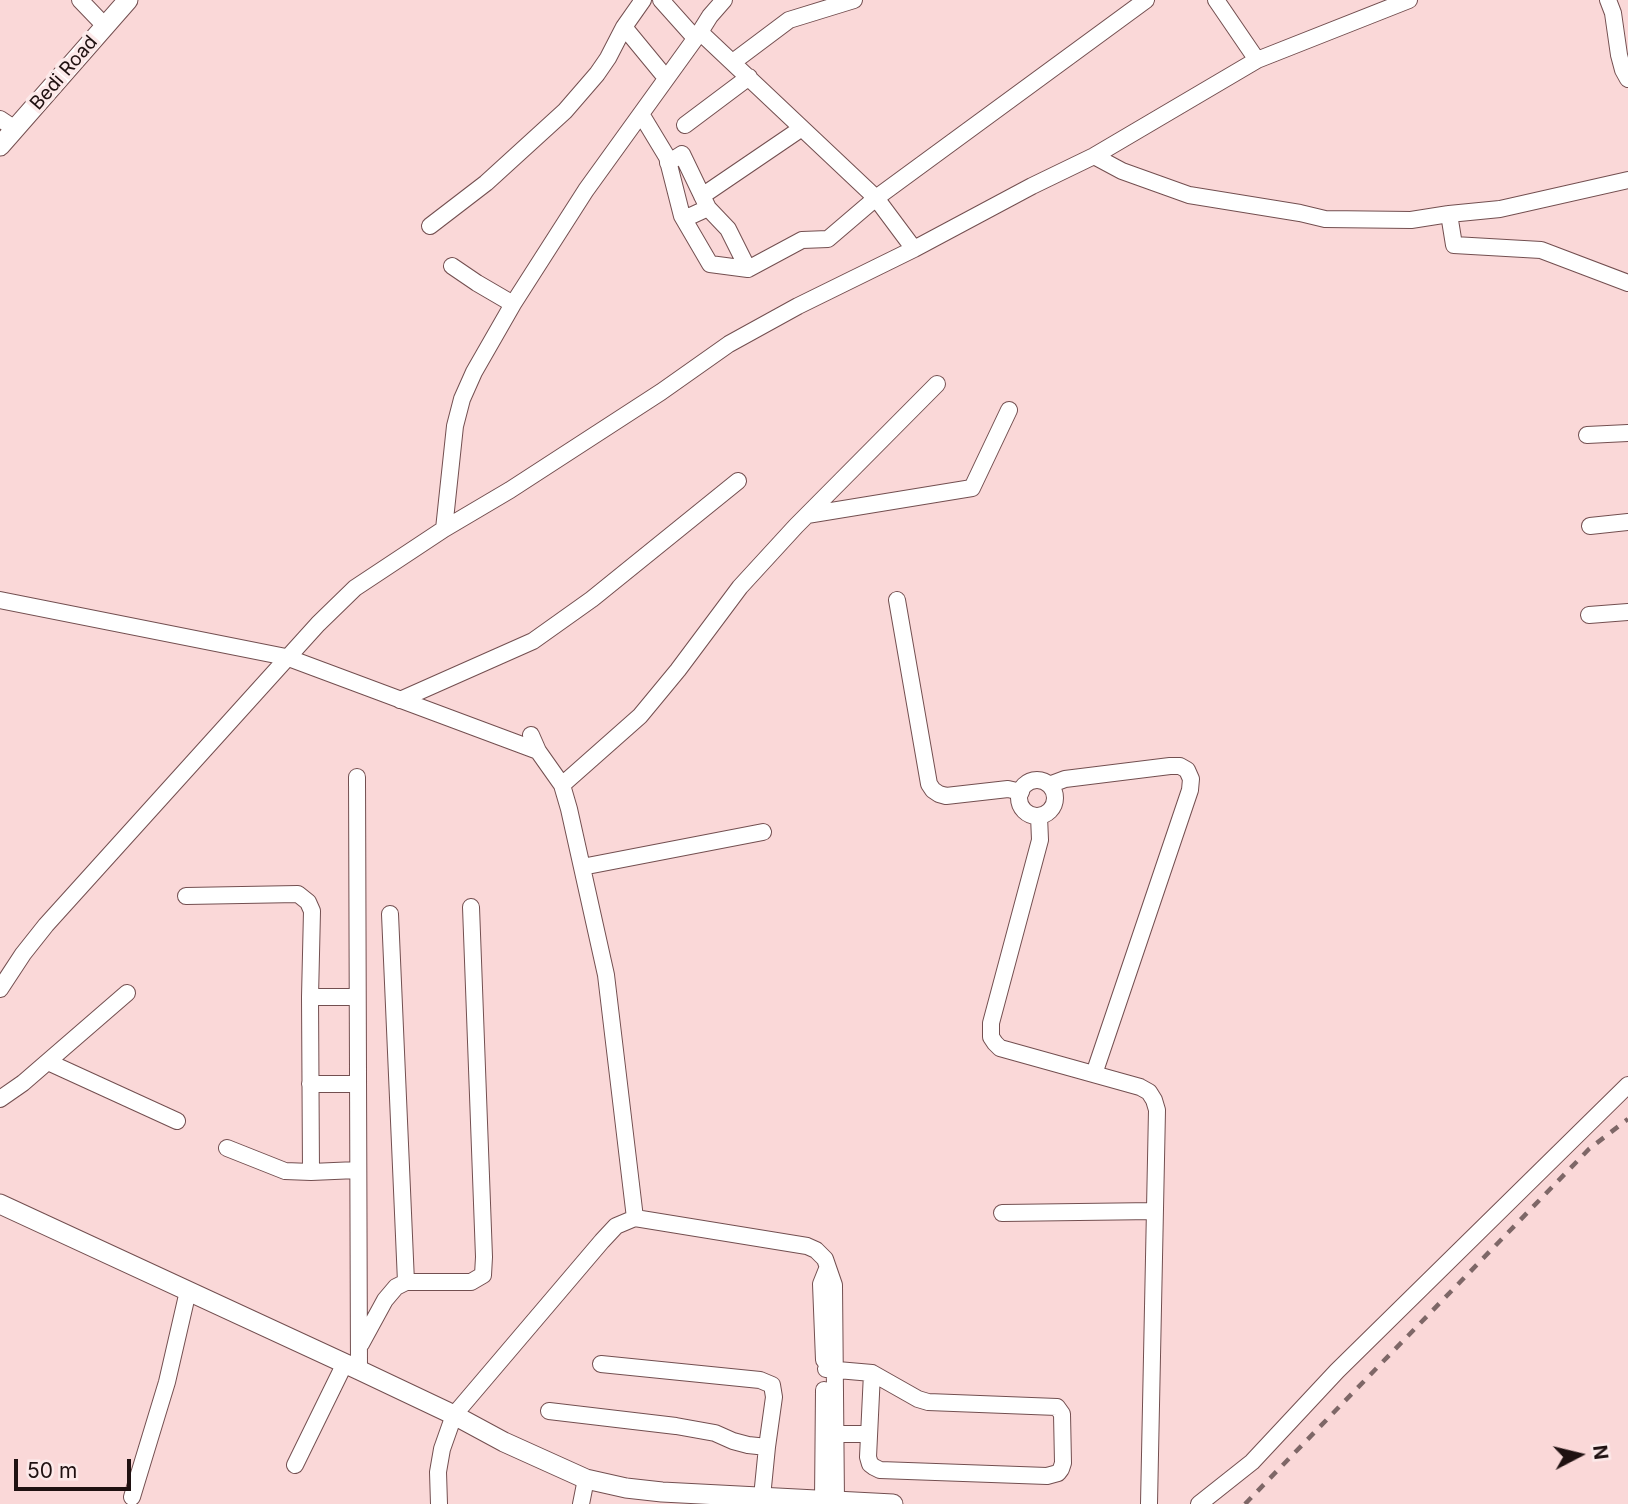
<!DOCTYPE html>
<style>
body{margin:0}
#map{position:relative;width:1628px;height:1504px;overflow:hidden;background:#fad8d8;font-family:Inter,sans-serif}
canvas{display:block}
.north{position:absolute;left:1544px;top:1420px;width:70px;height:70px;-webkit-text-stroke:5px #fceaea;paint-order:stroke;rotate:83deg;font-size:19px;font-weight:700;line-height:28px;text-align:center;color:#1f1111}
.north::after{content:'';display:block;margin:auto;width:24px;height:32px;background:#1f1111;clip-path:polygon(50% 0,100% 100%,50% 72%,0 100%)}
.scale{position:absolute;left:14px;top:1459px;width:117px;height:32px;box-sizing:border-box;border:4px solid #1f1111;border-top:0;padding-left:9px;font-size:21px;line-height:24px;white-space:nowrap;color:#1f1111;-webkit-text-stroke:5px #fceaea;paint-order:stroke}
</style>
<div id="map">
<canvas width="1628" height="1504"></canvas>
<div class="north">N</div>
<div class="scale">50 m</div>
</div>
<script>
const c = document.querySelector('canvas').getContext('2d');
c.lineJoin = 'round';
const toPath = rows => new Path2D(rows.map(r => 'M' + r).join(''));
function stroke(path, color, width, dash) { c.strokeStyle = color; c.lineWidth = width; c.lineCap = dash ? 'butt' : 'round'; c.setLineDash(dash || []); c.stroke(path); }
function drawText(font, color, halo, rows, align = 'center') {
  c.font = font + ' Inter,sans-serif'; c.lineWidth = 7; c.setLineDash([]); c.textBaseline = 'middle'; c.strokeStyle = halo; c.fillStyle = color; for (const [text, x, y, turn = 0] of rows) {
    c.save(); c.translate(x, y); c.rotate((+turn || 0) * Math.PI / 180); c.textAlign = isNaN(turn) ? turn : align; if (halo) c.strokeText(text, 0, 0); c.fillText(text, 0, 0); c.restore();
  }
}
const minor = toPath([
 [80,0,105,26],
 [661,0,695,38],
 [1216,0,1257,60,1409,0],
 [1608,0,1613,13,1619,55,1623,70,1628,79],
 [624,27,666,78],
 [700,32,876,198,1146,0],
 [733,62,789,20,854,0],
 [641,114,667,157,682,216,710,264,748,269,802,240,828,239,876,198,914,249,1032,186,1094,156,1257,60],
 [0,119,15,129],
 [685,125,749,77],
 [1094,156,1122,171,1189,195,1300,213,1325,219,1411,220,1449,214,1500,209,1628,180],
 [668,163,682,154,708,208,684,219],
 [702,196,802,128],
 [708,208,728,229,748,269],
 [1449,214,1454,245,1541,250,1628,283],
 [430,226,486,183,565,111,597,74,608,58,624,27,643,0],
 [452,266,477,283,513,304],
 [1587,435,1628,433],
 [807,515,972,488,1009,410],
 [1590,526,1628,522],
 [444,529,510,490,661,392,729,344,798,306,914,249],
 [0,600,286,657,538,751],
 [897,600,929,784,933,790,939,794,946,796,1008,789,1021,792],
 [1589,615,1628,612],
 [400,700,533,641,592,599,738,481],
 [531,735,538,751,562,785,569,809,606,975,635,1218],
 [357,777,359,1370],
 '1019 798a18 18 0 1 1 36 0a18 18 0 1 1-36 0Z',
 [562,785,640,716,678,670,740,587,796,526,937,384],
 [1049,785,1065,779,1170,766,1180,766,1187,770,1191,779,1190,790,1094,1074],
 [1039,816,1040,840,991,1023,991,1037,995,1043,1000,1048,1140,1087,1149,1092,1154,1100,1157,1110,1149,1504],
 [582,867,763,832],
 [186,896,298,894,308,902,312,911,310,997,311,1172],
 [390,914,406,1282],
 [0,989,23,954,46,925,318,624,355,588,444,529,455,426,462,399,474,372,513,304,586,190,700,32,710,16,724,0],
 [310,997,357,997],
 [48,1062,177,1121],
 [310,1084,358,1084],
 [0,1099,23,1083,127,993],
 [227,1148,285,1171,311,1172,357,1170],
 [1002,1213,1155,1211],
 [361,1344,385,1300,396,1287,406,1282,471,1282,483,1275,484,1257,471,907],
 [824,1360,821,1284,827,1269],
 [601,1364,760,1380,772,1385,774,1397,767,1447,762,1497],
 [826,1369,872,1373,918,1399,928,1402,1057,1407,1062,1414,1063,1463,1061,1469,1058,1473,1047,1476,880,1470,874,1467,870,1464,868,1457,872,1373],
 [549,1411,676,1426,715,1433,733,1441,748,1445,767,1447],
 [826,1434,869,1434],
 [295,1465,345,1363],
 [132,1497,167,1382,188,1291],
 [823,1500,824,1390],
 [439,1504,438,1472,442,1449,454,1415,602,1241,616,1226,635,1218,807,1246,816,1250,825,1259,834,1285,836,1501],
 [581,1504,586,1479],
 [1199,1504,1252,1462,1337,1371,1628,1085]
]);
const major = toPath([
 [0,146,128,0],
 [0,1204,359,1370,454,1415,504,1442,586,1479,626,1488,662,1492,893,1504]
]);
const rail = toPath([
 [1245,1504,1589,1149,1628,1119]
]);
const streetNames = [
 ["Bedi Road",64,73,-49]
];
stroke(minor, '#734f50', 18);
stroke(major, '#734f50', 21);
stroke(minor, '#fff', 16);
stroke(major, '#fff', 19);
stroke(rail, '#7e6767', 4.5, [9, 9]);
drawText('19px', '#1f1111', '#fceaea', streetNames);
</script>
